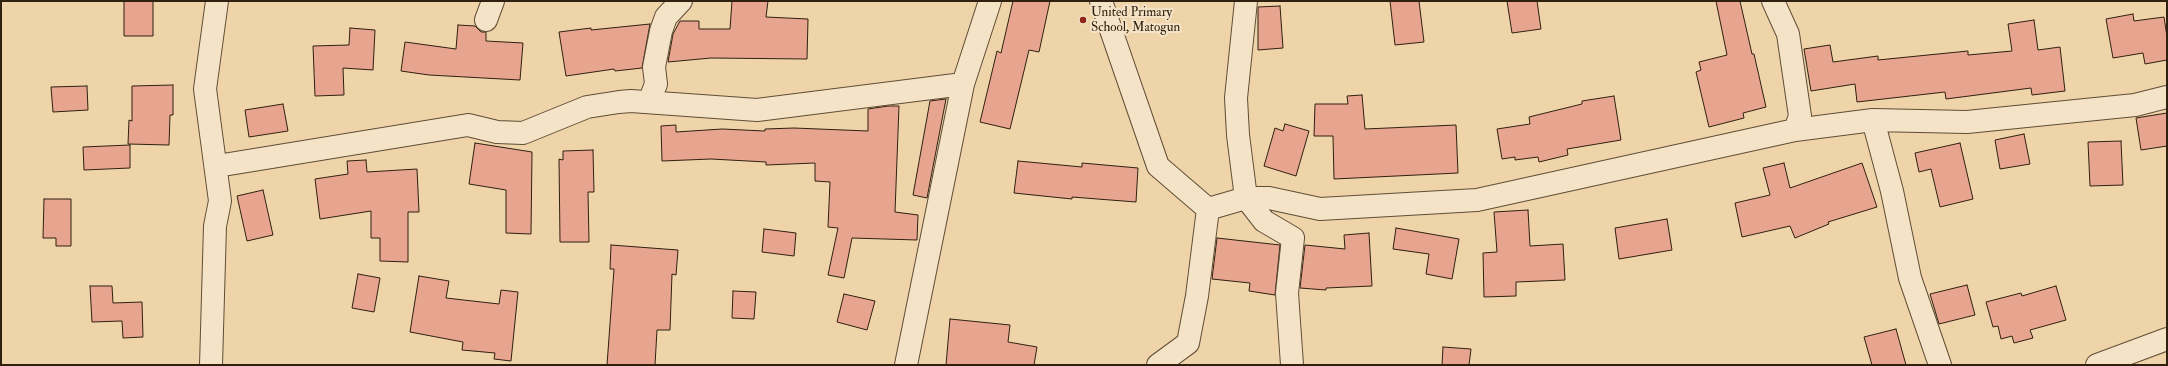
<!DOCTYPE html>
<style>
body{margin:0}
#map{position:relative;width:2168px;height:366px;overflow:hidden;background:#efd4a9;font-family:"IM FELL Double Pica",serif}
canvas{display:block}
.frame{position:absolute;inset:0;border:2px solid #2f2010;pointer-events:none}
</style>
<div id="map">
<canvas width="2168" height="366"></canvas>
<div class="frame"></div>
</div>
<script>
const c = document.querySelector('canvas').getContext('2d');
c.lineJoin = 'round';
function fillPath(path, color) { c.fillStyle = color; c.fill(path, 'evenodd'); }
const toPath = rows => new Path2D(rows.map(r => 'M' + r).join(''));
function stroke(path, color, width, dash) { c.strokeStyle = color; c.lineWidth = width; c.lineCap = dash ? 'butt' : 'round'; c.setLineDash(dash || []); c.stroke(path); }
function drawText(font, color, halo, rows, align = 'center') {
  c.font = font + ' "IM FELL Double Pica",serif'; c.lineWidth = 4; c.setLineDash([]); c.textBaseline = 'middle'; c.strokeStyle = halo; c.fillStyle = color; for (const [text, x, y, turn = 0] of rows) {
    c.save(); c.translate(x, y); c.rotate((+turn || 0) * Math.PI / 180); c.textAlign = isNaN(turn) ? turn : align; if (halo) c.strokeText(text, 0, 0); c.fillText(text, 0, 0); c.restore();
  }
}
const building = toPath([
 [124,1,153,1,153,36,124,36,124,1],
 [732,1,768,1,766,17,808,19,807,59,711,58,668,62,673,34,680,21,699,21,699,29,730,29,732,1],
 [1013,1,1050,1,1039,52,1029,50,1010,129,980,122,997,51,1001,53,1013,1],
 [1390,1,1419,1,1424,42,1395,45,1390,1],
 [1507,1,1537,1,1541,29,1512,33,1507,1],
 [1716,1,1740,1,1752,54,1754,54,1766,107,1743,113,1744,118,1709,127,1696,72,1701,70,1699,62,1727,55,1716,1],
 [1280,6,1283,48,1258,50,1258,7,1280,6],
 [2133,14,2134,21,2164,17,2167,37,2167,60,2145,64,2143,53,2113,58,2106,19,2133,14],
 [2034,20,2038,50,2060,47,2065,91,2032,95,2031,88,1946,99,1945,92,1857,102,1855,84,1811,91,1804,49,1830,45,1833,62,1878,56,1878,60,1968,51,1968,55,2012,51,2008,24,2034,20],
 [650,24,642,68,615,71,614,69,566,76,559,32,591,28,591,30,650,24],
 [458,25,475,26,481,32,486,32,486,41,523,43,520,80,429,75,401,71,405,42,456,49,458,25],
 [350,28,375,30,373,70,343,68,344,95,315,96,313,46,349,45,350,28],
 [173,85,173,115,170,115,169,145,128,144,129,120,132,121,132,86,173,85],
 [87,86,88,110,53,112,51,87,87,86],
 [1362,95,1365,129,1456,125,1458,173,1334,179,1333,136,1314,136,1315,104,1348,104,1347,96,1362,95],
 [1614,96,1621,140,1567,149,1568,155,1539,162,1538,157,1515,160,1515,157,1502,159,1497,129,1530,124,1529,117,1582,104,1582,101,1614,96],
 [946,99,927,198,913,195,930,101,946,99],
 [283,104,288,131,249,137,245,110,283,104],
 [888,106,899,106,895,212,918,215,917,240,852,238,844,278,828,275,838,228,828,227,830,182,815,181,815,163,766,165,766,162,711,159,662,161,661,126,676,125,676,132,722,129,765,131,765,129,794,128,868,131,868,109,888,106],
 [2167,113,2167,146,2141,150,2136,118,2167,113],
 [1285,124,1309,131,1296,176,1264,166,1275,128,1283,131,1285,124],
 [2024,134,2030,164,2000,169,1995,140,2024,134],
 [2121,141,2123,185,2090,186,2088,142,2121,141],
 [475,143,532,152,531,234,506,233,506,190,469,184,475,143],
 [1960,143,1973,199,1940,207,1931,169,1919,172,1915,153,1960,143],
 [130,145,130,168,84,170,83,147,130,145],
 [593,150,594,192,588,192,589,242,560,242,559,159,563,160,563,151,593,150],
 [366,160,367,172,417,169,419,212,408,212,408,262,380,261,380,238,371,238,371,211,320,219,315,179,348,174,347,161,366,160],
 [1018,161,1082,167,1082,163,1138,168,1136,202,1072,197,1072,199,1014,193,1018,161],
 [1784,163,1790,188,1862,163,1877,207,1828,222,1829,224,1795,238,1790,226,1742,237,1735,203,1770,195,1763,168,1784,163],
 [263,190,273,235,247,241,237,196,263,190],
 [44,199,71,199,71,246,56,246,56,238,43,238,44,199],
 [1528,210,1530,246,1563,244,1565,280,1516,282,1516,296,1484,297,1483,253,1497,252,1494,212,1528,210],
 [1667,219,1672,250,1619,259,1615,228,1667,219],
 [1396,228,1459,239,1452,279,1426,274,1429,254,1393,249,1396,228],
 [764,229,796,233,794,256,762,252,764,229],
 [1369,233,1372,286,1326,288,1326,290,1300,288,1305,245,1345,249,1344,235,1369,233],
 [1217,238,1280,245,1275,295,1249,291,1250,283,1212,279,1217,238],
 [611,245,678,250,676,275,672,274,670,330,657,330,655,365,607,365,614,269,610,269,611,245],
 [358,274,380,278,374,312,352,308,358,274],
 [419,276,449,281,446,298,499,304,501,290,518,292,511,361,494,359,495,353,462,350,463,342,410,332,419,276],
 [1967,285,1975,315,1939,324,1930,294,1967,285],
 [90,286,112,286,113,303,142,302,143,337,123,338,122,321,92,322,90,286],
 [2056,286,2066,320,2030,330,2033,338,2014,343,2012,336,2001,339,1998,326,1993,327,1986,302,2021,293,2022,296,2056,286],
 [733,291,756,292,754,319,732,318,733,291],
 [844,294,875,301,867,330,837,322,844,294],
 [950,319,1010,325,1008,342,1037,347,1034,365,946,365,950,319],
 [1896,329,1906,365,1872,365,1864,337,1896,329],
 [1443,347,1471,349,1469,365,1442,365,1443,347]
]);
const minor = toPath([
 [1101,1,1158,166,1208,209,1246,198,1269,198,1320,209,1477,200,1795,130,1873,120,1967,122,2135,105,2167,97],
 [1246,1,1236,98,1238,135,1246,198,1264,221,1293,238,1287,293,1292,365],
 [1773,1,1788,34,1800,116,1795,130],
 [486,20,493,1],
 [649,102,656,84,654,67,661,31,666,17,681,1],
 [1873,120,1892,191,1910,278,1940,365],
 [217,166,468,125,497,132,523,133,587,107,619,102,631,101,757,110,963,84],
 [211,365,215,226,220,201,205,89,217,1],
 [906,365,963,84,990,1],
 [1158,365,1188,343,1197,296,1208,209],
 [2097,365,2167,339]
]);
const markers = [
 [1083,20,4,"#8f2418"]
];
const poiNames = [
 ["United Primary",1091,13],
 ["School, Matogun",1091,28]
];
fillPath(building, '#e7a48e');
stroke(building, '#2f2010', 1);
stroke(minor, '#5f4d36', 24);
stroke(minor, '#f5e3c7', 22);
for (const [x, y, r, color] of markers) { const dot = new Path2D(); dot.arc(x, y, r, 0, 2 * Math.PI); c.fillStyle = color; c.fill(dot); stroke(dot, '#f5e3c7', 1.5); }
drawText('13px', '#2f2010', '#f5e3c7', poiNames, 'left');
</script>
